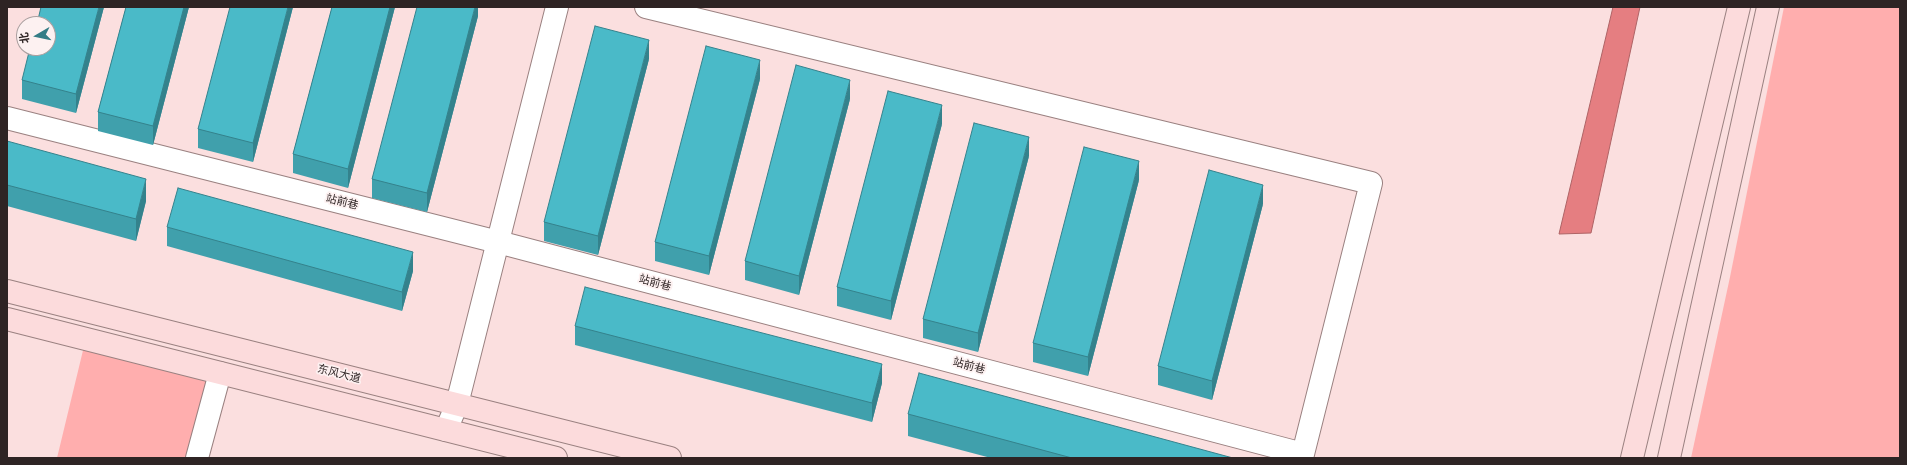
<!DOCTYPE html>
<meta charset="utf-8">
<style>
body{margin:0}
#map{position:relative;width:1907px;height:465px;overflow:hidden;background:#fbdfdf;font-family:"Work Sans","Noto Sans SC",sans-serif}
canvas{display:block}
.frame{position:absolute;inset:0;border:8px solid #2e2424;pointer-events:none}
.north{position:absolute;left:16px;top:16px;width:40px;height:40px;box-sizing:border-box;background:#fdf1f1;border:1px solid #aa9f9f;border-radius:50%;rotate:261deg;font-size:11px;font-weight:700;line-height:16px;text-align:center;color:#2e2424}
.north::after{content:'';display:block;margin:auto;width:14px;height:18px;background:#357d86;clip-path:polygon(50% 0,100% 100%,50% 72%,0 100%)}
</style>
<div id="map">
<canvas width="1907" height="465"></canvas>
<div class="frame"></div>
<div class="north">北</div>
</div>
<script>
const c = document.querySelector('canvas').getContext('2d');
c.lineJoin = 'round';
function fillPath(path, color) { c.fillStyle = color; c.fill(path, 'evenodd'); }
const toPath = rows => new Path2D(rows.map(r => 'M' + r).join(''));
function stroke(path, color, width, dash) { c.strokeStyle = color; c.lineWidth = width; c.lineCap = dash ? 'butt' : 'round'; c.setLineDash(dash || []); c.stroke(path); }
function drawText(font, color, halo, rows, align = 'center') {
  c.font = font + ' "Work Sans","Noto Sans SC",sans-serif'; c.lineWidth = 3.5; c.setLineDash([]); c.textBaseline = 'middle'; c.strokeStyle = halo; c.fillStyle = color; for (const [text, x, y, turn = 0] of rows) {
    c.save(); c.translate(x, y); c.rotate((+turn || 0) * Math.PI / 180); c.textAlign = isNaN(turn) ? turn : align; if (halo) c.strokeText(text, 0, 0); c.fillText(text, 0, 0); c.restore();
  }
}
const green = toPath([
 [1784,7,1900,7,1900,458,1691,458,1730,277],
 [86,338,220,373,197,458,57,458]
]);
const water = toPath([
 [1613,7,1640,7,1591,233,1559,234,1613,7]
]);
const minor = toPath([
 [646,7,1371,183,1302,458],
 [7,118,498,242,1303,454],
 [197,458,220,373]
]);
const tertiary = toPath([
 [446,430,457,404,557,7]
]);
const secondary = toPath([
 [7,291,670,458],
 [7,319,556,458],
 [1632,458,1739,7],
 [1669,458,1768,7]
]);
const wall = toPath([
 [104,7,76,113,22,99,22,80],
 [126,7,189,7,153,145,98,131,98,112],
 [293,7,253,162,198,148,198,129],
 [332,7,395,7,348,188,293,173,293,154],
 [478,7,478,16,427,212,372,198,372,179],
 [649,59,598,255,544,241,544,222],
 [760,79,709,275,655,261,655,242],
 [850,99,799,295,745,280,745,261],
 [942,124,891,320,837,306,837,287],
 [7,141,146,201,136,241,7,206],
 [1029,156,978,352,923,338,923,319],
 [1139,180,1088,376,1033,362,1033,343],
 [1263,204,1212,400,1158,385,1158,366],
 [167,227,413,271,402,311,167,246],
 [575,326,882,383,872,422,575,345],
 [908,414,1233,458,991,458,908,436]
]);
const shadedWall = toPath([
 [99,7,104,7,76,113,76,94],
 [184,7,189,7,153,145,153,126],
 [288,7,293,7,253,162,253,143],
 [390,7,395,7,348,188,348,169],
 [475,7,478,7,478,16,427,212,427,193],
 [649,40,649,59,598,255,598,236],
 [760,60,760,79,709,275,709,256],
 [850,80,850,99,799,295,799,276],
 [942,105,942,124,891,320,891,301],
 [1029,137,1029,156,978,352,978,333],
 [1139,161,1139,180,1088,376,1088,357],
 [146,179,146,201,136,241,136,219],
 [1263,185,1263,204,1212,400,1212,381],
 [413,252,413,271,402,311,402,292],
 [882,364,882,383,872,422,872,403]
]);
const building = toPath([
 [41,7,99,7,76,94,22,80,30,48,48,48,48,24,37,24,41,7],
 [126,7,184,7,153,126,98,112,126,7],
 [230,7,288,7,253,143,198,129,230,7],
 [332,7,390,7,348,169,293,154,332,7],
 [417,7,475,7,427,193,372,179,417,7],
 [595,26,649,40,598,236,544,222,595,26],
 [706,46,760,60,709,256,655,242,706,46],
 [796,65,850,80,799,276,745,261,796,65],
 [888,91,942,105,891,301,837,287,888,91],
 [974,123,1029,137,978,333,923,319,974,123],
 [7,141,146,179,136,219,7,185,7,141],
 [1084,147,1139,161,1088,357,1033,343,1084,147],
 [1209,170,1263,185,1212,381,1158,366,1209,170],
 [178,188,413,252,402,292,167,227,178,188],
 [585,287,882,364,872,403,575,326,585,287],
 [919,373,1233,458,1072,458,908,414,919,373]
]);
const streetNames = [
 ["站前巷",342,202,14],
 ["站前巷",655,283,15],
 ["站前巷",969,366,15],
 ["东风大道",339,374,14]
];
fillPath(green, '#ffaeae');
fillPath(water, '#e57e81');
stroke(water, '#ae6365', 1);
stroke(minor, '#9a8180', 24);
stroke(tertiary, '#9a8180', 24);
stroke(secondary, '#9a8180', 24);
stroke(minor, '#fff', 22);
stroke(tertiary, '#fff', 22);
stroke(secondary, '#fcdbdc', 22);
fillPath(wall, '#40a0ac');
fillPath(shadedWall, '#34828c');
fillPath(building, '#4abac8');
stroke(building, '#34828c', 1);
drawText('11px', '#2e2424', '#fdf1f1', streetNames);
</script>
